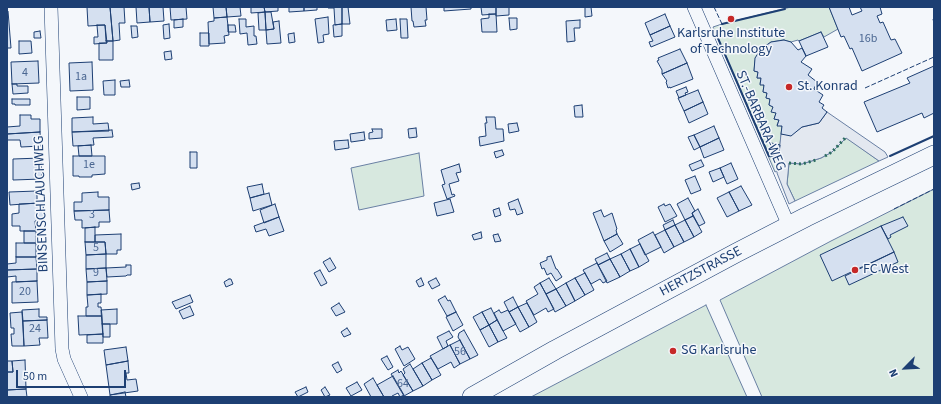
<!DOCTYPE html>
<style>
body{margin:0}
#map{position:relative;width:941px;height:404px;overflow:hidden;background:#f4f7fb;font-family:"Source Sans 3",sans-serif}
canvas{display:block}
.frame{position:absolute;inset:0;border:8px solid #1d3f73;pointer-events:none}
.north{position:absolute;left:885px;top:348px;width:40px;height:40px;-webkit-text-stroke:3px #f4f7fb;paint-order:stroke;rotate:246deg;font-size:11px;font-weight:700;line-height:16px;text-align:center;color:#1d3f73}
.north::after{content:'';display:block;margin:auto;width:14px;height:18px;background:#1d3f73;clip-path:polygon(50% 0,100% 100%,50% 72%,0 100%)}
.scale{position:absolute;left:16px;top:370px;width:110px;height:18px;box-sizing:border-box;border:2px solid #1d3f73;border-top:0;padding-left:5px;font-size:12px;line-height:14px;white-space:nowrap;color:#1d3f73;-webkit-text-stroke:3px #f4f7fb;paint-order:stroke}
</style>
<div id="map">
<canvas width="941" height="404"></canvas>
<div class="frame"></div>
<div class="north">N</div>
<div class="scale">50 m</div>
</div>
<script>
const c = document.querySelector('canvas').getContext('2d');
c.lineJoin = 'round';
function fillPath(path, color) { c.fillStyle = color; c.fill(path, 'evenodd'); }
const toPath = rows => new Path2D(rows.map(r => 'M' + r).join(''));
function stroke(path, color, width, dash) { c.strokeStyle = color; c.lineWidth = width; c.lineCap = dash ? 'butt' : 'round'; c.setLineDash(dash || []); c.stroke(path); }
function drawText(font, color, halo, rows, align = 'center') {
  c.font = font + ' "Source Sans 3",sans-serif'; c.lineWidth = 3; c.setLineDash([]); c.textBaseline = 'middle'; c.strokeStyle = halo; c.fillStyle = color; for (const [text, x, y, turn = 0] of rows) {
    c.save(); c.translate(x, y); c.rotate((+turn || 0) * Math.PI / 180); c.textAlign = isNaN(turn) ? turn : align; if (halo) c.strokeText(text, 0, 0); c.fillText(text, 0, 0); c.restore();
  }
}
const green = toPath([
 [791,7,829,7,838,29,824,37,821,32,799,41,798,40,791,42,783,40,771,42,761,49,757,55,755,61,754,71,758,72,757,78,761,78,760,84,764,85,763,92,767,93,766,98,770,99,769,105,773,107,776,113,774,119,779,120,777,125,782,126,780,145,771,143,769,151,779,153,777,171,775,172,713,27,722,24,791,7],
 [846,137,879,161,795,201,787,184,789,163,802,164,821,158,832,152,846,137],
 [419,153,424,196,359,210,351,168,419,153],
 [934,189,934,397,762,397,720,300,831,241,934,189],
 [706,305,747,397,531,397,706,305]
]);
const parking = toPath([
 [827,112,885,152,888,157,879,161,846,138,832,152,821,158,802,164,789,163,787,184,795,201,789,204,777,173,781,134,791,135,802,127,819,123,827,112]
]);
const building = toPath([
 [87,7,110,7,113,41,106,41,105,25,88,26,87,7],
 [110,7,124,7,125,23,119,23,120,40,113,41,110,7],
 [136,7,149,7,150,22,137,23,136,7],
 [149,7,163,7,164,21,150,22,149,7],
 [170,7,186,7,187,19,171,20,170,7],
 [213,7,226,7,227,17,214,18,213,7],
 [226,7,240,7,241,16,227,17,226,7],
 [251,7,264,7,265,12,251,13,251,7],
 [264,7,278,7,278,11,265,12,264,7],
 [289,7,304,7,304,11,289,12,289,7],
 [304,7,317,7,317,10,304,11,304,7],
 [328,7,342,7,342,24,335,25,334,8,328,8,328,7],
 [342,7,348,7,350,24,342,24,342,7],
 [411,7,426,7,427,20,425,20,426,26,414,27,413,21,412,21,411,7],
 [444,7,471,7,471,9,444,11,444,7],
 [481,7,496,7,496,14,482,15,481,7],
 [496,7,509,7,509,15,496,16,496,7],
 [585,7,591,7,592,16,585,17,585,7],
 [829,7,849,7,852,15,862,11,860,7,880,7,882,14,877,16,880,23,883,22,891,40,895,39,902,53,862,71,852,48,850,49,844,36,841,37,829,7],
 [7,11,8,11,11,48,7,48,7,11],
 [265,12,266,30,259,30,258,13,265,12],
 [265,12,271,12,274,29,266,30,265,12],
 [489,14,496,14,497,32,482,32,481,19,489,18,489,14],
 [665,14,670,26,650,35,645,23,665,14],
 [227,17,229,35,224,36,225,43,209,44,208,22,214,21,214,18,227,17],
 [328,17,329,34,323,35,324,42,318,43,315,19,328,17],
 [509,18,517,18,517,29,510,30,509,18],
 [183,19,183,27,174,28,174,20,183,19],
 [239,19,246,19,246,27,254,26,254,36,256,36,257,44,248,45,247,33,240,34,239,19],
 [396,19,397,30,387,31,386,20,396,19],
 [400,19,407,19,408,38,401,38,400,19],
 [580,20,580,28,574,28,575,41,567,42,566,21,580,20],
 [279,21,281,43,267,44,266,30,274,29,273,22,279,21],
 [169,24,170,38,164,39,163,25,169,24],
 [342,24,342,36,334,37,333,25,342,24],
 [97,25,105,25,107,43,94,44,94,37,98,37,97,25],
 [228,25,235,25,236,32,228,32,228,25],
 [131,26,137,26,138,37,132,38,131,26],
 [670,26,675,37,651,47,649,42,653,41,650,35,670,26],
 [40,31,41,38,34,38,34,32,40,31],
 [821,32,828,47,806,56,799,41,821,32],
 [200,33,209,33,209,46,200,46,200,33],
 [294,33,295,42,289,43,288,34,294,33],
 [784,40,791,42,798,50,802,48,806,56,801,62,812,69,808,75,817,82,814,89,823,95,819,102,824,105,822,108,827,112,819,123,802,127,791,136,781,134,782,126,777,126,779,120,774,119,776,113,771,112,773,107,769,105,770,99,766,98,767,93,763,92,764,85,760,85,761,78,757,78,758,72,754,71,755,58,761,49,771,42,784,40],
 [19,41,31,41,32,53,19,54,19,41],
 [106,41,113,41,113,60,99,60,99,43,107,43,106,41],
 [680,49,687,63,662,74,662,70,657,61,659,60,658,58,680,49],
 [171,51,172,59,165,60,164,52,171,51],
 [38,61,39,83,12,84,11,62,38,61],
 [92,62,93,90,70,91,69,63,92,62],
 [687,63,693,79,670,88,670,87,668,88,666,82,667,81,662,74,687,63],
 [934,66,934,113,924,118,922,113,877,132,864,102,910,83,907,78,934,66],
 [115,80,115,95,104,95,103,81,115,80],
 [129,80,130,87,121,87,120,81,129,80],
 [12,84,17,84,17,86,28,86,28,93,13,94,12,84],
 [686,87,688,92,685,93,686,95,679,98,676,91,686,87],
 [698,90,703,102,684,111,678,98,698,90],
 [77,97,90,97,90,109,77,110,77,97],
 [12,99,30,99,30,105,15,105,15,104,12,104,12,99],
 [703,102,708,114,689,123,684,111,703,102],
 [582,105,583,117,575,117,574,106,582,105],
 [20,115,31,115,31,119,40,119,40,132,7,134,7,127,20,126,20,115],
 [93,117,93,124,108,123,109,131,72,132,72,118,93,117],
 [486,117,495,117,496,129,503,129,504,141,480,146,479,137,486,136,485,123,487,123,486,117],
 [517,123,519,131,509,133,508,124,517,123],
 [714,126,719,138,700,147,694,135,714,126],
 [416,128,417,137,409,138,408,129,416,128],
 [372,129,382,129,382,138,369,139,369,133,373,132,372,129],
 [112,130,113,137,93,138,94,145,73,146,72,132,112,130],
 [40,132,41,146,21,147,20,140,7,140,7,134,40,132],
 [364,132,365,140,351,142,350,134,364,132],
 [694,135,700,147,694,150,688,137,694,135],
 [719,138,724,150,704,158,700,147,719,138],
 [348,140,349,148,335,150,334,141,348,140],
 [771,143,780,145,779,153,769,151,771,143],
 [91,145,92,156,79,156,78,146,91,145],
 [502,150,504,155,496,158,494,152,502,150],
 [190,152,197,152,197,168,190,168,190,152],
 [73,156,105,156,105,174,92,175,92,177,79,177,79,176,73,176,73,156],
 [41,158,42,179,13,180,13,159,41,158],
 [701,160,704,166,692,171,689,165,701,160],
 [731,163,738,179,727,184,720,168,731,163],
 [459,164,461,172,456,173,459,181,449,184,452,195,454,194,455,196,447,199,442,185,445,184,441,170,459,164],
 [720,168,724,177,713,182,709,172,720,168],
 [695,176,701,190,691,194,685,180,695,176],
 [139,183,140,188,132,190,131,184,139,183],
 [262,184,264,194,250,198,247,187,262,184],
 [741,186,752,205,739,211,729,192,741,186],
 [37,191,37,203,10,205,9,192,37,191],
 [98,192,98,197,109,197,109,210,74,211,74,202,82,202,82,193,98,192],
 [729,192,739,211,727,217,717,198,729,192],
 [269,193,272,205,253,211,250,198,269,193],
 [688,198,695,211,692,213,693,216,685,220,677,204,688,198],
 [450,199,454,212,437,216,434,203,450,199],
 [518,199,523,213,517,215,515,209,510,210,508,203,518,199],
 [43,203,44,221,35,221,36,231,20,231,20,226,12,226,12,214,19,213,19,204,43,203],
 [275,204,279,217,264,223,260,210,275,204],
 [664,204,665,206,670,204,677,216,665,222,658,207,664,204],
 [499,208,501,215,495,217,493,210,499,208],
 [698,209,705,223,699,226,692,213,698,209],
 [109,210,110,222,99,222,99,227,82,228,82,220,75,220,74,211,109,210],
 [601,210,604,217,612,213,617,229,616,230,617,234,604,241,593,213,601,210],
 [693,216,702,232,694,237,685,220,693,216],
 [279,217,284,231,269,236,266,229,256,232,254,226,279,217],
 [903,217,908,226,890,235,891,237,888,239,881,226,903,217],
 [673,220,675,225,665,230,663,225,673,220],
 [685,220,694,237,684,242,675,225,685,220],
 [675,225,684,242,674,247,665,230,675,225],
 [881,226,894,252,832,281,820,255,881,226],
 [95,227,95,242,85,242,85,228,95,227],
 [665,230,674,247,664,253,655,235,665,230],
 [24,231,36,231,36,243,24,243,24,231],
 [481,232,482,238,474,240,472,235,481,232],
 [653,232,661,247,645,255,638,240,653,232],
 [121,234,121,250,117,250,117,254,106,254,105,242,95,242,95,235,121,234],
 [498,234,501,241,495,242,493,235,498,234],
 [617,234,623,244,610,252,604,241,617,234],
 [85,242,105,242,106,254,86,255,85,242],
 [16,243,36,243,36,257,16,257,16,243],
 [640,244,649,261,639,267,630,249,640,244],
 [630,249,639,267,630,271,621,254,630,249],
 [894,252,898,262,849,285,845,276,894,252],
 [607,253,610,259,598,265,595,259,607,253],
 [106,254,106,268,86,269,86,255,106,254],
 [621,254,630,271,620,277,610,259,621,254],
 [551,256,556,269,557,269,562,277,556,281,551,273,547,275,544,268,542,269,540,263,547,260,547,257,551,256],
 [16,257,36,257,37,269,7,270,7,264,16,263,16,257],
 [330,258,336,268,329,272,323,262,330,258],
 [610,259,620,277,607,283,598,265,610,259],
 [597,263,607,281,603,283,600,279,591,284,583,270,597,263],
 [126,265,131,265,131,275,127,275,126,276,107,277,106,268,126,267,126,265],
 [106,268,107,281,87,282,86,269,106,268],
 [37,269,37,281,16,282,16,276,7,277,7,270,37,269],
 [320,270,327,283,321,286,314,273,320,270],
 [585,273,594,290,585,295,575,278,585,273],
 [421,278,424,285,419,287,416,281,421,278],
 [436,278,440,285,432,289,428,282,436,278],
 [549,278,556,289,546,294,540,283,549,278],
 [575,278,585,295,575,301,566,283,575,278],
 [229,279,231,279,233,284,226,287,224,282,229,279],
 [37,281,38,302,12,303,12,282,37,281],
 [107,281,107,294,87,295,87,282,107,281],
 [540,283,554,309,548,312,546,308,534,315,526,301,538,294,534,287,540,283],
 [566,283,575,301,566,306,556,289,566,283],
 [556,289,566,306,555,312,546,294,556,289],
 [101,294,101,303,98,303,98,307,101,307,102,316,86,316,86,307,88,307,87,295,101,294],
 [190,295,193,302,176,309,172,302,190,295],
 [445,296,448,301,450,300,456,312,447,316,438,300,445,296],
 [513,297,518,307,509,312,504,302,513,297],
 [339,303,345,312,336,316,331,308,339,303],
 [527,303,537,322,529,327,518,307,527,303],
 [190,306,194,315,183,319,179,311,190,306],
 [518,307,529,327,520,332,509,312,518,307],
 [491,308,497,320,489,325,482,312,491,308],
 [39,309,39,317,47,317,47,320,23,321,22,310,39,309],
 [117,309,117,324,102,324,101,310,117,309],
 [499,310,501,313,508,310,516,324,503,331,494,313,499,310],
 [22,312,24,346,12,346,11,334,14,334,14,328,11,328,10,313,22,312],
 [456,312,463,325,453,331,446,317,456,312],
 [482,312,489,325,480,330,473,317,482,312],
 [78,316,102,316,103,334,79,335,78,316],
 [47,320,48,338,39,338,40,345,24,346,23,321,47,320],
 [497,320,507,338,498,342,489,325,497,320],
 [102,324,110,324,110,337,103,337,102,324],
 [489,325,498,342,489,347,480,330,489,325],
 [347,328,351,334,344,337,341,332,347,328],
 [464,330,478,355,470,359,458,337,459,333,464,330],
 [449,331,453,337,446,341,448,346,443,349,437,337,449,331],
 [103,334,103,343,87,343,87,335,103,334],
 [460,340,470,359,460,364,450,345,460,340],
 [450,345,460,364,454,368,451,362,438,369,430,356,450,345],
 [400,346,402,350,408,347,415,359,404,366,395,349,400,346],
 [126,347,128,361,106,365,104,350,126,347],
 [387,356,393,367,388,370,381,359,387,356],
 [431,358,441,375,432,380,422,363,431,358],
 [25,360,26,389,7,390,7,372,13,372,12,361,25,360],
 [7,361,12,361,13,372,7,372,7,361],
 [128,361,129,373,126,373,127,380,136,379,138,391,110,395,106,365,128,361],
 [338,362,342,370,337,373,332,365,338,362],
 [422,363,432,380,423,386,413,369,422,363],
 [410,364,423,386,413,391,403,375,405,373,403,369,410,364],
 [398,370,399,373,401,371,413,391,404,396,391,374,398,370],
 [393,376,404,395,400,397,398,393,392,396,393,397,384,397,377,385,393,376],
 [373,378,377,385,384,397,371,397,370,395,364,384,373,378],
 [357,382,362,390,351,396,346,388,357,382],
 [306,387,308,392,298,397,295,392,306,387],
 [325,387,330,395,325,397,321,390,325,387],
 [26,389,27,397,7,397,7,390,26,389],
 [125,392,126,397,110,397,110,395,125,392]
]);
const street = toPath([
 [51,7,62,349,64,359,81,397],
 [694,7,789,226]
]);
const secondary = toPath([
 [472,397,555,350,736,253,806,217,934,155]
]);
const hedge = toPath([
 [825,156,832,152,846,137],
 [789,163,802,164,816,160]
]);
const fence = toPath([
 [714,7,722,24,717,36],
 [934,18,933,19,934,23],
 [865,88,934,57],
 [894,209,934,189]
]);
const wall = toPath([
 [722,24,785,9],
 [717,36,769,156,778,157],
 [890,156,934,136]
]);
const markers = [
 [731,19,4,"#c62828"],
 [789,87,4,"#c62828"],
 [855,270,4,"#c62828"],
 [673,351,4,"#c62828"]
];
const numberNames = [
 ["16b",868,39],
 ["4",25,73],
 ["1a",81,77],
 ["1e",89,165],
 ["3",92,215],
 ["5",96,248],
 ["9",96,273],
 ["20",25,292],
 ["24",35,329],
 ["56",460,352],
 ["64",403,384]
];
const poiNames = [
 ["Karlsruhe Institute",731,34,"center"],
 ["of Technology",731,50,"center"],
 ["St. Konrad",797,87],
 ["FC West",863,270],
 ["SG Karlsruhe",681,351]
];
const streetNames = [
 ["ST.-BARBARA-WEG",760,121,67],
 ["BINSENSCHLAUCHWEG",42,204,-92],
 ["HERTZSTRASSE",701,272,-28]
];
fillPath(green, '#d7e8df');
stroke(green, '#687fa3', 1);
fillPath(parking, '#e3e8f0');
stroke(parking, '#687fa3', 1);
fillPath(building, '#d5e0f0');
stroke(building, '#1d3f73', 1);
stroke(street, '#1d3f73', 14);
stroke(secondary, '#1d3f73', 20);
stroke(street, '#f4f7fb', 13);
stroke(secondary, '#f4f7fb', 19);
stroke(hedge, '#2c6c60', 3, [2, 3]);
stroke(fence, '#1d3f73', 1, [5, 2]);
stroke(wall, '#1d3f73', 2);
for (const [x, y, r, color] of markers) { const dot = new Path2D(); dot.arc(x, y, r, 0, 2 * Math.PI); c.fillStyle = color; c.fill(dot); stroke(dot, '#f4f7fb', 1.5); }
drawText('12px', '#4b6792', null, numberNames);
drawText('14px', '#1d3f73', '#f4f7fb', poiNames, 'left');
drawText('14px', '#1d3f73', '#f4f7fb', streetNames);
</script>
